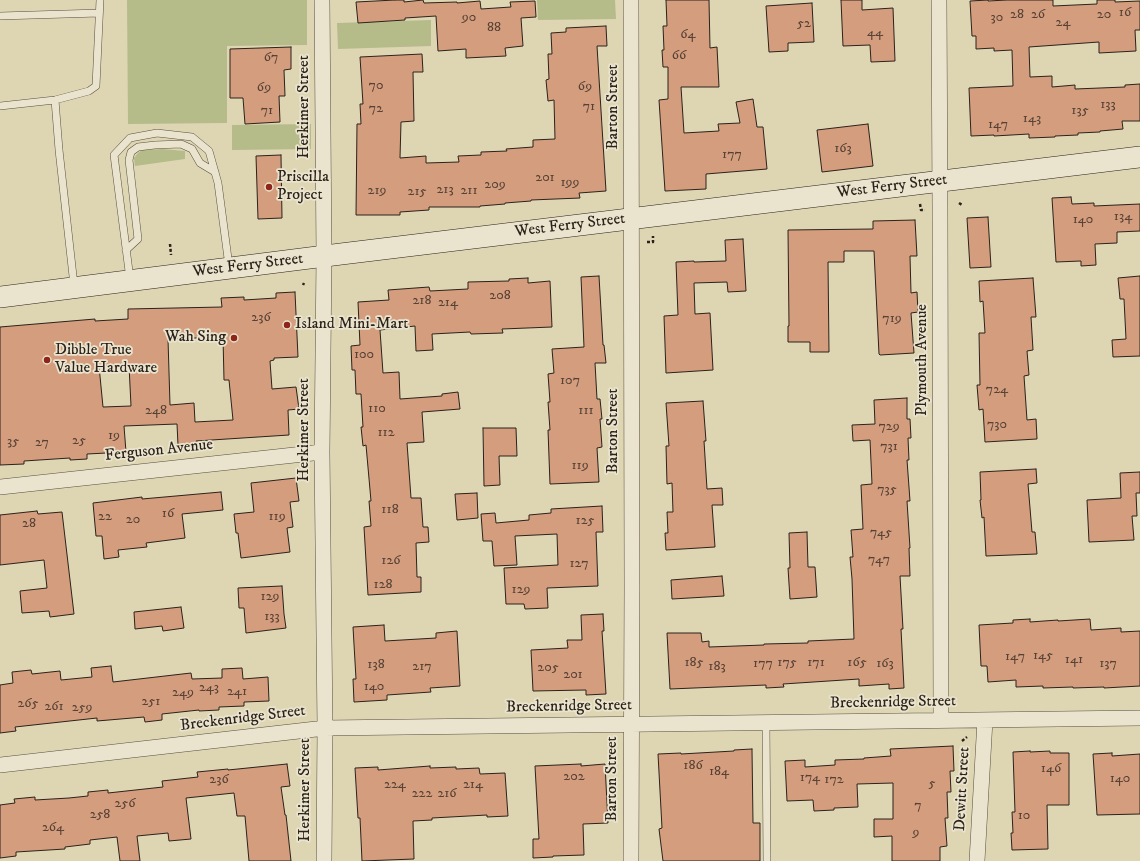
<!DOCTYPE html>
<style>
body{margin:0}
canvas{display:block;background:#ded5b3}
</style>
<canvas width="1140" height="861"></canvas>
<script>
const c = document.querySelector('canvas').getContext('2d');
c.lineJoin = 'round';
function fillPath(path, color) { c.fillStyle = color; c.fill(path, 'evenodd'); }
const toPath = rows => new Path2D(rows.map(r => 'M' + r).join(''));
function stroke(path, color, width, dash) { c.strokeStyle = color; c.lineWidth = width; c.lineCap = dash ? 'butt' : 'round'; c.setLineDash(dash || []); c.stroke(path); }
function drawText(font, color, halo, rows, align = 'center') {
  c.font = font + ' "IM FELL DW Pica",serif'; c.lineWidth = 3.5; c.setLineDash([]); c.textBaseline = 'middle'; c.strokeStyle = halo; c.fillStyle = color; for (const [text, x, y, turn = 0] of rows) {
    c.save(); c.translate(x, y); c.rotate((+turn || 0) * Math.PI / 180); c.textAlign = isNaN(turn) ? turn : align; if (halo) c.strokeText(text, 0, 0); c.fillText(text, 0, 0); c.restore();
  }
}
const green = toPath([
 [127,0,307,0,307,45,227,46,227,123,128,124],
 [537,0,615,0,616,19,538,20],
 [431,20,431,46,338,49,337,23],
 [311,124,311,149,232,150,232,125],
 [162,149,185,151,185,159,135,166,134,158,138,153,142,150]
]);
const building = toPath([
 [395,0,404,0,404,2,423,0,424,3,457,2,457,3,480,1,481,9,511,7,510,2,535,1,536,17,521,18,523,46,505,48,506,56,466,58,466,49,438,51,436,16,405,18,405,20,358,23,356,2,395,0],
 [666,0,709,0,710,48,717,47,719,87,681,87,684,133,719,131,718,124,740,123,736,102,753,99,757,127,763,127,767,169,706,174,706,189,665,191,659,100,668,99,668,67,663,67,662,50,664,50,663,26,667,26,666,0],
 [841,0,862,0,862,10,893,8,895,61,871,62,870,45,843,46,841,0],
 [988,0,988,1,1007,0,1053,0,1053,6,1097,4,1097,0,1115,0,1115,2,1140,1,1140,30,1135,30,1136,51,1099,53,1099,42,1029,47,1030,77,1052,76,1052,87,1075,85,1075,89,1125,87,1125,85,1140,84,1140,121,1122,121,1123,129,1100,131,1100,132,1078,133,1078,135,1055,136,1055,137,1029,138,1029,134,994,136,994,135,971,136,969,88,1013,86,1012,50,994,51,994,48,976,49,976,36,972,36,970,1,988,0],
 [812,3,814,42,788,43,788,51,769,52,766,6,812,3],
 [606,26,607,46,597,46,606,191,579,193,580,198,531,200,531,201,505,203,505,204,480,206,480,207,429,207,429,210,400,212,400,215,356,215,357,124,361,124,360,104,363,104,360,57,422,54,423,72,413,72,414,121,401,122,400,158,426,156,426,163,459,162,458,156,481,155,481,152,507,151,506,149,533,147,533,140,555,139,554,100,548,101,546,80,549,79,548,54,552,54,551,33,566,32,566,28,606,26],
 [291,47,291,69,284,70,285,96,279,96,280,122,245,124,243,98,230,98,230,49,291,47],
 [868,124,873,166,822,172,817,130,868,124],
 [281,155,282,218,258,219,256,156,281,155],
 [1071,197,1072,204,1094,203,1094,206,1140,204,1140,231,1117,232,1117,243,1095,244,1096,265,1081,266,1081,261,1056,262,1052,198,1071,197],
 [988,217,991,267,970,268,967,218,988,217],
 [915,220,917,256,910,256,911,293,917,292,918,312,911,313,914,353,880,355,879,354,874,251,844,251,844,262,828,262,829,352,810,352,810,342,788,342,788,326,789,326,788,230,873,229,873,221,915,220],
 [743,239,746,291,728,292,727,282,694,283,695,314,710,313,713,370,666,373,664,316,678,315,676,262,694,261,694,262,726,261,725,240,743,239],
 [599,276,603,345,604,345,606,363,595,363,597,399,600,399,602,419,600,419,602,447,597,448,599,482,550,484,548,430,550,430,548,402,550,402,548,374,554,373,552,349,584,347,581,277,599,276],
 [1140,276,1140,356,1113,357,1112,340,1126,339,1124,299,1120,299,1118,278,1140,276],
 [528,278,528,283,550,281,552,327,502,329,503,333,471,334,470,332,432,334,433,350,416,351,415,326,380,330,383,373,399,372,400,399,442,396,442,394,458,392,460,409,422,412,424,442,407,443,411,498,421,498,423,527,428,527,429,542,416,543,417,577,421,577,421,592,368,595,364,527,371,526,369,501,371,501,366,445,363,446,361,427,363,427,361,394,356,394,355,370,352,370,351,346,360,345,358,302,389,300,388,290,429,287,430,291,468,289,468,282,509,281,509,279,528,278],
 [1033,278,1036,317,1031,317,1033,350,1027,351,1029,375,1024,376,1027,420,1036,419,1037,439,985,442,983,409,979,410,977,385,980,385,979,333,985,333,983,301,980,302,979,281,1033,278],
 [295,292,298,357,274,358,274,360,270,361,272,389,296,387,299,409,288,410,289,435,196,441,196,444,178,445,177,424,124,426,126,452,87,454,87,459,70,460,70,458,24,461,24,464,0,465,0,327,95,319,95,321,128,319,128,309,222,307,221,298,244,297,244,300,276,298,276,293,295,292],
 [223,337,224,380,229,380,233,420,195,422,194,403,170,405,168,339,223,337],
 [129,365,131,406,103,407,99,366,129,365],
 [907,398,907,419,910,419,911,438,908,438,909,460,907,460,910,501,907,501,910,548,909,548,910,576,900,576,903,629,901,629,904,688,889,689,889,684,859,686,859,679,783,684,784,687,766,688,766,685,670,689,667,633,701,633,702,642,709,641,709,647,764,645,764,644,808,643,808,641,854,639,852,579,850,557,853,557,851,530,863,529,861,485,872,484,870,440,853,441,852,425,875,424,874,400,907,398],
 [703,401,706,441,704,441,707,489,722,488,723,505,712,505,715,547,666,550,665,533,668,533,667,512,673,512,672,483,667,484,666,446,669,446,666,403,703,401],
 [483,428,516,428,517,456,499,456,500,485,484,486,483,428],
 [1036,469,1037,483,1028,484,1032,532,1035,532,1037,554,986,556,984,517,982,518,980,500,981,500,980,472,1036,469],
 [1140,472,1140,493,1136,493,1137,516,1132,516,1134,540,1089,542,1087,500,1121,498,1120,473,1140,472],
 [296,478,299,501,290,502,293,527,287,528,290,552,241,558,238,533,236,533,234,514,254,512,251,483,296,478],
 [221,492,223,510,182,514,185,538,146,543,147,547,118,550,119,557,104,559,102,536,96,536,93,503,142,497,142,499,221,492],
 [477,493,478,518,457,520,455,494,477,493],
 [602,506,603,532,596,532,598,586,547,588,548,608,525,609,524,604,506,604,504,568,558,565,557,534,515,536,517,565,494,566,492,541,483,541,481,514,495,513,496,523,529,520,529,515,551,513,551,509,602,506],
 [37,511,38,514,62,512,74,614,50,617,49,611,22,613,20,591,47,588,44,560,0,565,0,515,37,511],
 [807,532,808,567,815,567,817,597,790,599,788,568,790,568,789,533,807,532],
 [722,576,724,596,672,599,671,580,722,576],
 [282,586,284,614,286,628,246,633,244,608,239,608,238,588,282,586],
 [181,607,184,628,163,631,162,626,135,629,134,612,181,607],
 [603,614,604,631,602,631,606,694,586,695,586,690,533,691,531,650,568,648,567,640,582,640,581,615,603,614],
 [1030,619,1030,622,1058,620,1058,621,1090,619,1091,630,1121,628,1121,632,1140,631,1140,686,1104,688,1104,687,1073,688,1073,687,1043,688,1043,686,1016,687,1016,680,988,682,987,666,981,666,979,625,1013,623,1013,620,1030,619],
 [384,625,385,641,436,638,436,633,457,631,460,686,430,688,431,692,387,695,387,700,354,702,353,679,356,679,353,627,384,625],
 [111,666,113,682,191,673,192,679,222,678,222,669,242,668,243,679,268,677,269,701,244,702,244,706,219,707,219,710,199,711,199,710,162,714,162,720,145,722,144,717,97,721,97,718,15,727,16,731,0,733,0,685,13,683,12,672,31,670,32,674,60,671,61,680,92,677,91,668,111,666],
 [953,746,954,771,950,771,951,792,947,792,948,818,945,818,947,846,940,847,940,861,892,861,892,836,874,837,874,819,893,819,893,783,857,784,858,807,834,808,834,810,814,811,813,800,787,801,785,761,805,760,805,767,835,765,835,760,864,759,864,758,891,756,890,749,953,746],
 [752,749,753,823,760,823,760,861,663,861,659,829,662,828,658,754,681,753,681,754,734,751,734,750,752,749],
 [1030,751,1030,752,1050,751,1050,753,1069,753,1069,805,1047,805,1048,849,1012,850,1011,833,1013,833,1012,812,1015,812,1013,752,1030,751],
 [1112,753,1112,756,1140,754,1140,814,1097,815,1093,754,1112,753],
 [287,764,290,786,281,787,285,815,286,815,291,861,249,861,245,816,237,816,234,793,186,798,191,839,169,841,168,833,137,836,140,861,120,861,117,837,90,840,90,844,65,847,65,849,16,852,16,856,0,858,0,805,15,803,14,799,35,797,35,800,69,798,88,796,88,792,108,790,108,793,163,787,162,781,198,777,197,772,228,769,228,770,287,764],
 [581,764,581,766,605,764,608,823,583,824,584,855,553,856,553,857,533,858,533,839,539,839,535,766,581,764],
 [430,766,430,768,456,767,456,769,479,768,480,774,505,773,508,816,487,817,487,815,432,818,432,820,413,821,414,859,362,861,360,818,358,818,355,768,378,767,378,770,430,766]
]);
const path = toPath([
 [959,203,962,205],
 [920,204,921,210,925,210],
 [647,242,653,242,653,236],
 [170,244,171,255],
 [303,285,304,283],
 [962,741,967,737]
]);
const lane = toPath([
 [0,16,99,13],
 [55,100,59,150,74,285],
 [0,106,55,100,89,91,96,86,100,0],
 [126,250,138,239,129,160,131,152,138,147,155,145,181,144,192,149,200,163,215,172],
 [130,279,114,155,130,138,157,133,192,137,209,151,218,183,229,266],
 [766,722,767,861]
]);
const street = toPath([
 [322,0,324,257,322,452,325,728,324,861],
 [939,0,940,207,941,720],
 [0,487,322,452],
 [0,765,325,728,1140,718],
 [631,861,632,587,631,0],
 [977,861,985,720]
]);
const secondary = toPath([
 [0,297,341,254,1140,157]
]);
const markers = [
 [269,187,4,"#8f2418"],
 [287,325,4,"#8f2418"],
 [234,338,4,"#8f2418"],
 [47,360,4,"#8f2418"]
];
const numberNames = [
 ["16",1125,13],
 ["28",1017,15],
 ["26",1038,15],
 ["20",1104,15],
 ["90",469,18],
 ["30",997,18],
 ["24",1063,23],
 ["52",804,24],
 ["88",494,28],
 ["44",875,33],
 ["64",688,35],
 ["66",679,56],
 ["67",271,58],
 ["70",376,86],
 ["69",585,87],
 ["69",264,88],
 ["133",1108,105],
 ["71",589,107],
 ["72",376,109],
 ["71",267,111],
 ["135",1080,111],
 ["143",1032,119],
 ["147",998,125],
 ["163",843,149],
 ["177",732,155],
 ["201",545,178],
 ["199",570,183],
 ["209",495,185],
 ["213",445,190],
 ["219",377,191],
 ["211",469,191],
 ["215",417,192],
 ["134",1123,217],
 ["140",1083,220],
 ["208",500,296],
 ["218",422,301],
 ["214",448,303],
 ["236",261,318],
 ["719",892,319],
 ["100",364,355],
 ["107",570,381],
 ["724",997,390],
 ["110",377,409],
 ["248",156,411],
 ["111",586,411],
 ["730",997,425],
 ["729",889,427],
 ["112",386,433],
 ["19",114,436],
 ["25",79,441],
 ["35",13,442],
 ["27",42,443],
 ["731",889,447],
 ["119",580,466],
 ["735",887,490],
 ["118",390,510],
 ["16",168,514],
 ["22",105,517],
 ["119",277,517],
 ["20",133,520],
 ["125",585,521],
 ["28",29,524],
 ["745",881,533],
 ["747",879,560],
 ["126",391,561],
 ["127",579,564],
 ["128",383,585],
 ["129",521,590],
 ["129",270,597],
 ["133",272,617],
 ["145",1043,656],
 ["147",1015,657],
 ["141",1074,660],
 ["185",694,663],
 ["175",787,663],
 ["171",816,663],
 ["165",857,663],
 ["177",763,664],
 ["163",885,664],
 ["137",1108,664],
 ["138",376,665],
 ["217",422,667],
 ["183",717,667],
 ["205",548,668],
 ["201",573,675],
 ["140",374,687],
 ["243",209,688],
 ["241",237,692],
 ["249",183,693],
 ["251",151,702],
 ["265",28,704],
 ["261",54,707],
 ["259",82,708],
 ["186",693,766],
 ["146",1051,769],
 ["184",719,772],
 ["202",574,777],
 ["174",810,778],
 ["140",1120,779],
 ["236",219,780],
 ["172",834,780],
 ["5",932,784],
 ["224",395,785],
 ["214",473,785],
 ["222",422,794],
 ["216",447,794],
 ["256",125,804],
 ["7",918,806],
 ["258",100,815],
 ["10",1024,816],
 ["264",53,828],
 ["9",916,833]
];
const streetNames = [
 ["Herkimer Street",305,107,-90],
 ["Barton Street",614,107,-90],
 ["West Ferry Street",892,187,-7],
 ["West Ferry Street",570,226,-7],
 ["West Ferry Street",248,266,-7],
 ["Plymouth Avenue",923,360,-90],
 ["Herkimer Street",305,430,-90],
 ["Barton Street",614,431,-90],
 ["Ferguson Avenue",159,451,-6],
 ["Breckenridge Street",893,703,-1],
 ["Breckenridge Street",569,707,-1],
 ["Breckenridge Street",243,719,-7],
 ["Barton Street",613,779,-90],
 ["Dewitt Street",963,789,-87],
 ["Herkimer Street",306,790,-90]
];
const poiNames = [
 ["Priscilla",277,178],
 ["Project",277,196],
 ["Island Mini-Mart",295,325],
 ["Wah Sing",226,338,"right"],
 ["Dibble True",55,351],
 ["Value Hardware",55,369]
];
fillPath(green, '#b5bc8a');
fillPath(building, '#d39d7e');
stroke(building, '#2c221b', 1);
stroke(lane, '#584f41', 8);
stroke(street, '#584f41', 16);
stroke(secondary, '#2c221b', 22);
stroke(path, '#2c221b', 2.5, [3, 2]);
stroke(lane, '#eae4ce', 7);
stroke(street, '#eae4ce', 15);
stroke(secondary, '#eae4ce', 21);
for (const [x, y, r, color] of markers) { const dot = new Path2D(); dot.arc(x, y, r, 0, 2 * Math.PI); c.fillStyle = color; c.fill(dot); stroke(dot, '#eae4ce', 1.5); }
drawText('14px', '#564134', null, numberNames);
drawText('16px', '#2c221b', '#eae4ce', streetNames);
drawText('16px', '#2c221b', '#eae4ce', poiNames, 'left');
</script>
